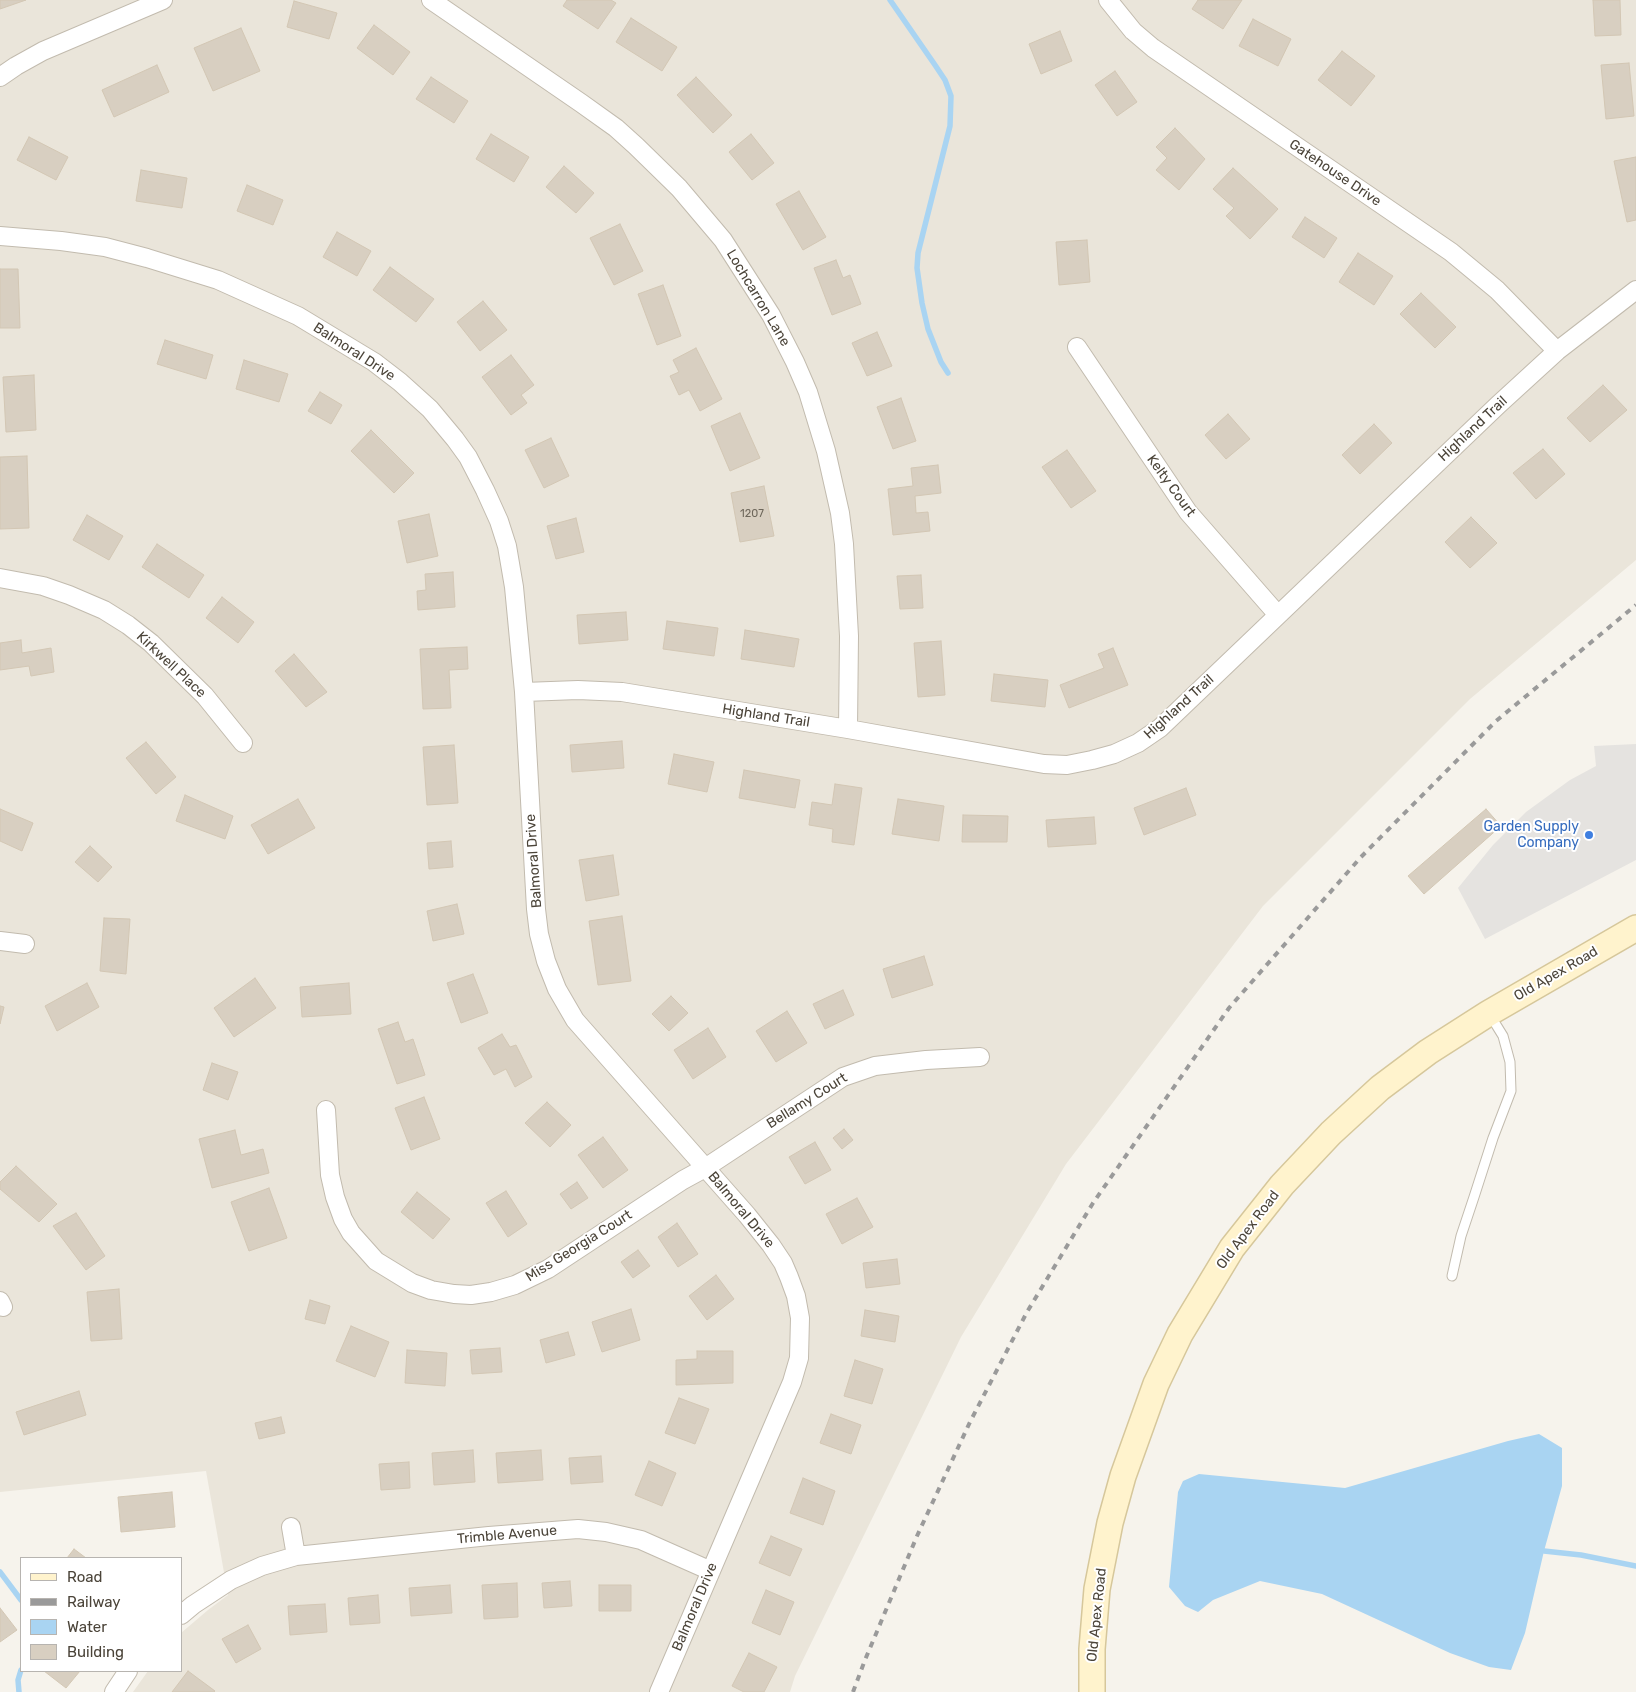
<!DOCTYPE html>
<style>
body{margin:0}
#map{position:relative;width:1636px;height:1692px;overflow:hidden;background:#f6f3ec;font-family:Rubik,sans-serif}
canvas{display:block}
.legend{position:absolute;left:20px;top:1557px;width:162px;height:115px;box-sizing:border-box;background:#fff;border:1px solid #b7b4b0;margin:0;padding:6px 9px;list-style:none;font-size:15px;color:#4b4439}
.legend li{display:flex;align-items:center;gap:10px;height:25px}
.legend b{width:25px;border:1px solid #b7b4b0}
</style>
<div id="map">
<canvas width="1636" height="1692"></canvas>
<ul class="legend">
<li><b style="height:6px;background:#fff3cd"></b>Road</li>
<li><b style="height:6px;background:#9a9a9a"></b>Railway</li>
<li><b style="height:14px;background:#a9d4f2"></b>Water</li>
<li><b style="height:14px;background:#d8cfc1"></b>Building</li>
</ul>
</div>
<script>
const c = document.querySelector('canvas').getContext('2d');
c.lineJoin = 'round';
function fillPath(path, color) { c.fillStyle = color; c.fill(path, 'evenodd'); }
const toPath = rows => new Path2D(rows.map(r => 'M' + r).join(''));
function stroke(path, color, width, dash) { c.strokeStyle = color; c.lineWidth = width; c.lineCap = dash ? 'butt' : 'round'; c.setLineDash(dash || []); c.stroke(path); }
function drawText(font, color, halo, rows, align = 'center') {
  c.font = font + ' Rubik,sans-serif'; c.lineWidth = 4; c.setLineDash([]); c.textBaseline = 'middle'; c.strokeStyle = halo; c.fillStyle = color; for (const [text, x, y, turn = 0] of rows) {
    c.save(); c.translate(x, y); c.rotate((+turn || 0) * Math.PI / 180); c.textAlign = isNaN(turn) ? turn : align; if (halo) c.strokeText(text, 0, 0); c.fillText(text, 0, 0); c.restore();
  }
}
const residential = toPath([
 [0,0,1636,0,1636,560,1470,699,1263,906,1066,1164,961,1337,795,1676,790,1692,133,1692,148,1671,181,1671,181,1633,208,1610,228,1595,206,1471,0,1492]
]);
const parking = toPath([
 [1636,744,1636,860,1485,939,1458,888,1493,845,1526,812,1570,780,1596,766,1594,746]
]);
const water = toPath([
 [1539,1434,1562,1448,1562,1486,1544,1551,1525,1633,1511,1670,1489,1667,1450,1653,1322,1594,1260,1581,1213,1600,1198,1612,1185,1606,1169,1587,1178,1492,1183,1481,1199,1474,1345,1488,1508,1441]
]);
const stream = toPath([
 [890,0,935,65,945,80,951,96,950,126,918,253,917,268,922,303,928,329,941,362,948,373],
 [1544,1551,1581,1555,1636,1566],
 [0,1572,21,1600],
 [19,1692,18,1680,21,1670]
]);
const building = toPath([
 [0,0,26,0,0,9,0,0],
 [567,0,611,0,616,3,598,29,563,6,567,0],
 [1198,0,1242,0,1223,29,1192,9,1198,0],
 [1593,0,1620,0,1621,35,1595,36,1593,0],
 [294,1,337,13,329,39,287,27,294,1],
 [631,18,677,47,662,71,616,42,631,18],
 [1253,19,1291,39,1278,66,1239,46,1253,19],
 [374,25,410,52,393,75,357,48,374,25],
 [241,28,260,71,213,91,194,48,241,28],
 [1060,31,1072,61,1041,74,1029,44,1060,31],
 [1342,51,1375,76,1351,106,1318,80,1342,51],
 [1629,63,1634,116,1606,119,1601,65,1629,63],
 [157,65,169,92,114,117,102,90,157,65],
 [1115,71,1137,102,1117,116,1095,85,1115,71],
 [431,77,468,101,454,123,416,99,431,77],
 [696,77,732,115,713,133,677,95,696,77],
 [1175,128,1205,159,1179,190,1156,170,1167,158,1156,147,1175,128],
 [491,134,529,157,514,182,476,159,491,134],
 [751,134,774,163,752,180,729,152,751,134],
 [29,137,68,157,56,180,17,160,29,137],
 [1636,157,1636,220,1627,222,1614,161,1636,157],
 [564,166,594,193,576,213,546,187,564,166],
 [1233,168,1278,209,1250,239,1226,216,1234,208,1213,189,1233,168],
 [141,170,187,178,182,208,136,201,141,170],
 [247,185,283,200,273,225,237,211,247,185],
 [799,191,826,237,803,250,776,204,799,191],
 [1305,217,1337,238,1324,258,1292,237,1305,217],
 [620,224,643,271,614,285,590,238,620,224],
 [337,232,371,251,357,276,323,257,337,232],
 [1087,240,1090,282,1059,285,1056,242,1087,240],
 [1358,253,1393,276,1374,305,1339,282,1358,253],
 [836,260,843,278,850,275,861,304,832,315,814,268,836,260],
 [390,267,434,299,416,322,373,290,390,267],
 [0,269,18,269,20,328,0,328,0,269],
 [663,285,681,336,657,345,638,294,663,285],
 [1421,293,1456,327,1435,348,1400,314,1421,293],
 [483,301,507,330,480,351,457,322,483,301],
 [877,332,892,366,867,376,852,343,877,332],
 [165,340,213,355,206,379,157,364,165,340],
 [696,348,722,399,700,411,689,390,679,395,670,376,679,372,673,360,696,348],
 [511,355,534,385,521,395,527,403,511,415,482,377,511,355],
 [244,360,288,374,279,402,236,389,244,360],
 [34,375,36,430,6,432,3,377,34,375],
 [1603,385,1627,410,1590,442,1567,418,1603,385],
 [320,392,342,405,331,424,308,411,320,392],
 [901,398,916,441,893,449,877,407,901,398],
 [740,413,760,458,730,471,711,426,740,413],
 [1228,414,1250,439,1226,459,1205,435,1228,414],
 [1374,424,1392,443,1360,474,1342,455,1374,424],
 [371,430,414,473,394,493,351,451,371,430],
 [551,438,569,476,544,488,525,450,551,438],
 [1543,449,1565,474,1536,499,1513,473,1543,449],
 [1067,450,1096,491,1071,508,1042,467,1067,450],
 [27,456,29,528,0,529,0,457,27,456],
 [938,465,941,493,915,496,916,513,928,512,930,531,893,535,888,489,913,486,911,468,938,465],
 [764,486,774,536,740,542,731,493,764,486],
 [429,514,438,556,407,563,398,521,429,514],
 [87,515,123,536,109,560,73,540,87,515],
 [1471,517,1497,543,1470,568,1445,542,1471,517],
 [576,518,584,552,556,559,547,526,576,518],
 [157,544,204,575,189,598,142,567,157,544],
 [453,572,455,607,418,610,417,591,426,590,425,574,453,572],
 [921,575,923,608,900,609,897,576,921,575],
 [222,597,254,622,238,643,206,618,222,597],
 [626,612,628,640,579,644,577,615,626,612],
 [667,621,718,628,714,656,663,649,667,621],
 [745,630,799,639,794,667,741,659,745,630],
 [21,640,22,653,51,648,54,672,31,676,29,666,0,670,0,643,21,640],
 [941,641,945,695,918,697,914,643,941,641],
 [467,647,468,669,449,670,451,708,423,709,420,649,467,647],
 [1113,648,1128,685,1069,708,1060,685,1104,668,1098,654,1113,648],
 [294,654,327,692,306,707,275,671,294,654],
 [994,674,1048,680,1045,707,991,701,994,674],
 [622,741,624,768,572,772,570,745,622,741],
 [146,742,176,777,156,794,126,758,146,742],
 [454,745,458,803,427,805,423,747,454,745],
 [674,754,714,762,707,792,668,784,674,754],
 [744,770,800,780,795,808,739,798,744,770],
 [835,784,862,788,854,845,832,842,833,829,809,825,812,802,832,805,835,784],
 [1186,788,1196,815,1144,835,1134,808,1186,788],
 [185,795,233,816,225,839,176,821,185,795],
 [298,799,315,828,268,854,251,825,298,799],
 [898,799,944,806,939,841,892,834,898,799],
 [0,809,33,823,22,851,0,841,0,809],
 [1486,809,1501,826,1424,894,1408,876,1486,809],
 [963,815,1008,816,1007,842,962,842,963,815],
 [1094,817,1096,844,1048,847,1046,820,1094,817],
 [451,841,453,867,429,869,427,843,451,841],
 [90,846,112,867,98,882,75,862,90,846],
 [613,855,619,895,586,901,579,860,613,855],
 [457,904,464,934,433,941,427,911,457,904],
 [622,916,631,981,598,985,589,921,622,916],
 [104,918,130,919,126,974,100,971,104,918],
 [924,956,933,985,892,998,883,969,924,956],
 [473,974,488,1013,461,1023,447,983,473,974],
 [255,978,276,1008,234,1037,214,1008,255,978],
 [87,983,99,1007,57,1031,45,1006,87,983],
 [349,983,351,1014,302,1017,300,987,349,983],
 [843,990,854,1015,825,1029,813,1004,843,990],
 [671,996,688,1013,669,1031,652,1014,671,996],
 [0,1006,4,1007,0,1024,0,1006],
 [787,1011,807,1043,776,1062,756,1031,787,1011],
 [398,1022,405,1042,413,1039,425,1075,397,1084,378,1029,398,1022],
 [708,1028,726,1057,693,1079,674,1050,708,1028],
 [502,1034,510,1047,516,1045,532,1077,515,1087,506,1069,494,1075,478,1048,502,1034],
 [212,1063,238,1072,228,1100,203,1090,212,1063],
 [424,1097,440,1139,411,1150,395,1108,424,1097],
 [547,1102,571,1125,550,1147,525,1123,547,1102],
 [844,1129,853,1140,842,1149,833,1138,844,1129],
 [235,1130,241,1155,263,1149,269,1173,212,1188,199,1139,235,1130],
 [603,1137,628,1170,603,1188,578,1155,603,1137],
 [815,1142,831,1170,805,1184,789,1157,815,1142],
 [16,1166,57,1204,39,1222,0,1189,0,1182,16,1166],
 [577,1182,588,1198,571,1209,560,1194,577,1182],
 [269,1188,287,1238,249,1251,231,1202,269,1188],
 [506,1191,527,1224,508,1237,486,1203,506,1191],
 [417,1192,450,1219,433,1239,401,1212,417,1192],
 [857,1198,873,1227,842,1244,826,1214,857,1198],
 [76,1213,105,1256,86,1270,53,1226,76,1213],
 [677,1223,698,1254,678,1267,658,1237,677,1223],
 [638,1250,650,1266,633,1278,621,1262,638,1250],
 [897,1259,900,1284,866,1288,863,1263,897,1259],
 [716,1275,734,1299,707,1320,689,1296,716,1275],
 [119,1289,122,1339,91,1341,87,1292,119,1289],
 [310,1300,330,1306,325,1324,305,1319,310,1300],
 [631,1309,640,1340,602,1352,592,1322,631,1309],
 [865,1310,899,1316,895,1342,861,1336,865,1310],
 [351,1326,389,1342,375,1377,336,1361,351,1326],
 [568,1332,575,1355,546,1363,540,1340,568,1332],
 [500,1348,502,1372,472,1374,470,1350,500,1348],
 [407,1350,447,1353,445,1386,405,1383,407,1350],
 [697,1351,733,1351,733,1383,676,1385,676,1360,697,1359,697,1351],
 [855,1360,883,1369,872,1404,844,1396,855,1360],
 [79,1391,86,1415,24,1435,16,1412,79,1391],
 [679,1398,709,1409,695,1444,665,1433,679,1398],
 [831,1414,861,1425,851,1454,820,1443,831,1414],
 [281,1417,285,1433,259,1439,255,1423,281,1417],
 [473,1450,475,1482,434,1485,432,1453,473,1450],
 [541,1450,543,1480,498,1483,496,1453,541,1450],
 [601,1456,603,1482,571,1484,569,1458,601,1456],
 [649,1461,676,1473,662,1506,635,1495,649,1461],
 [409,1462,410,1488,381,1490,379,1464,409,1462],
 [803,1478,835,1491,823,1525,790,1513,803,1478],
 [172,1492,175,1527,121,1532,118,1497,172,1492],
 [771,1536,802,1549,790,1576,759,1563,771,1536],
 [74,1549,86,1558,67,1558,74,1549],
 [570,1581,572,1606,544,1608,542,1583,570,1581],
 [517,1583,518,1617,484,1619,482,1585,517,1583],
 [450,1585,452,1613,411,1616,409,1588,450,1585],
 [599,1585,631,1585,631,1611,599,1611,599,1585],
 [766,1590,794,1602,780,1635,752,1623,766,1590],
 [378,1595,380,1623,350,1625,348,1598,378,1595],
 [325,1604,327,1632,290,1635,288,1606,325,1604],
 [0,1608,17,1630,0,1642,0,1608],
 [248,1625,261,1649,236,1663,222,1639,248,1625],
 [749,1653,777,1667,764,1692,744,1692,732,1686,749,1653],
 [44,1671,80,1671,66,1688,44,1671],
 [188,1671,215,1691,214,1692,172,1692,188,1671]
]);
const service = toPath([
 [1452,1276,1461,1236,1474,1197,1493,1138,1511,1091,1510,1062,1503,1036,1490,1015]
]);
const minor = toPath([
 [431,0,581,103,616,128,636,146,679,188,723,240,771,315,795,362,808,392,826,451,840,513,844,544,849,636,848,729],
 [1108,0,1133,31,1153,48,1451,252,1497,290,1557,351],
 [0,77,16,66,43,51,163,0],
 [0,236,61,241,105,247,147,258,218,280,298,316,374,362,400,382,430,409,455,439,468,457,485,490,499,521,507,546,514,587,524,692,536,909,539,934,546,961,557,989,575,1020,747,1215,771,1245,783,1263,789,1277,796,1296,800,1318,799,1358,792,1382,659,1692],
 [1077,347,1188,512,1278,615],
 [0,578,43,586,69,595,104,610,128,625,151,643,205,696,243,743],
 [524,692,578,690,622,692,848,729,1044,764,1067,765,1092,760,1114,754,1138,743,1160,728,1498,405,1557,351,1636,290],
 [0,941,25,944],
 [326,1110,330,1175,335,1197,343,1219,351,1233,376,1261,412,1283,431,1290,454,1294,471,1295,491,1292,515,1285,548,1269,683,1180,705,1168,843,1077,875,1066,926,1060,980,1057],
 [0,1301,3,1307],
 [291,1527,296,1556],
 [181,1615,193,1605,231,1580,262,1566,296,1556,489,1536,578,1529,606,1532,641,1540,711,1571],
 [114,1692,128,1671]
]);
const secondary = toPath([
 [1092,1692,1092,1649,1097,1589,1110,1523,1123,1476,1156,1384,1180,1334,1232,1248,1282,1185,1331,1133,1380,1088,1428,1052,1489,1013,1636,928]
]);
const rail = toPath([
 [853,1692,865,1660,917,1536,970,1422,1027,1312,1093,1203,1229,1008,1361,857,1496,721,1636,605]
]);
const markers = [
 [1589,835,5,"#3f7fe0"]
];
const numberNames = [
 ["1207",752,514]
];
const streetNames = [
 ["Gatehouse Drive",1335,173,34],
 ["Lochcarron Lane",758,298,59],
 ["Balmoral Drive",354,352,33],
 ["Highland Trail",1473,429,-43],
 ["Kelty Court",1171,486,54],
 ["Kirkwell Place",171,665,43],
 ["Highland Trail",1179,707,-42],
 ["Highland Trail",766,716,9],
 ["Balmoral Drive",534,861,-94],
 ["Old Apex Road",1556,974,-30],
 ["Bellamy Court",807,1101,-32],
 ["Balmoral Drive",741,1210,50],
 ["Old Apex Road",1248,1230,-53],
 ["Miss Georgia Court",579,1246,-32],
 ["Trimble Avenue",507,1535,-5],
 ["Balmoral Drive",695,1607,-67],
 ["Old Apex Road",1097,1615,-84]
];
const shopNames = [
 ["Garden Supply",1579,827],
 ["Company",1579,843]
];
fillPath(residential, '#eae5da');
fillPath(parking, '#e5e3e0');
fillPath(water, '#a9d4f2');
stroke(stream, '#a9d4f2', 5.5);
fillPath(building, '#d8cfc1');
stroke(building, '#d3c7b4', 1);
stroke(service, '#c2bbae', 11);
stroke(minor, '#c2bbae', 20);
stroke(secondary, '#d6c79b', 28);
stroke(service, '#fff', 9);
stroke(minor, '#fff', 18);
stroke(secondary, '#fff3cd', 25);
stroke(rail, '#9a9a9a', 4, [6, 6]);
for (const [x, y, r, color] of markers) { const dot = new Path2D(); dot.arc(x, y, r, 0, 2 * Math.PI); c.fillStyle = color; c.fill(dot); stroke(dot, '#fff', 2); }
drawText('11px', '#6e675b', null, numberNames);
drawText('14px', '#4b4439', '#fff', streetNames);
drawText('14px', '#366cbe', '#fff', shopNames, 'right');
</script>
